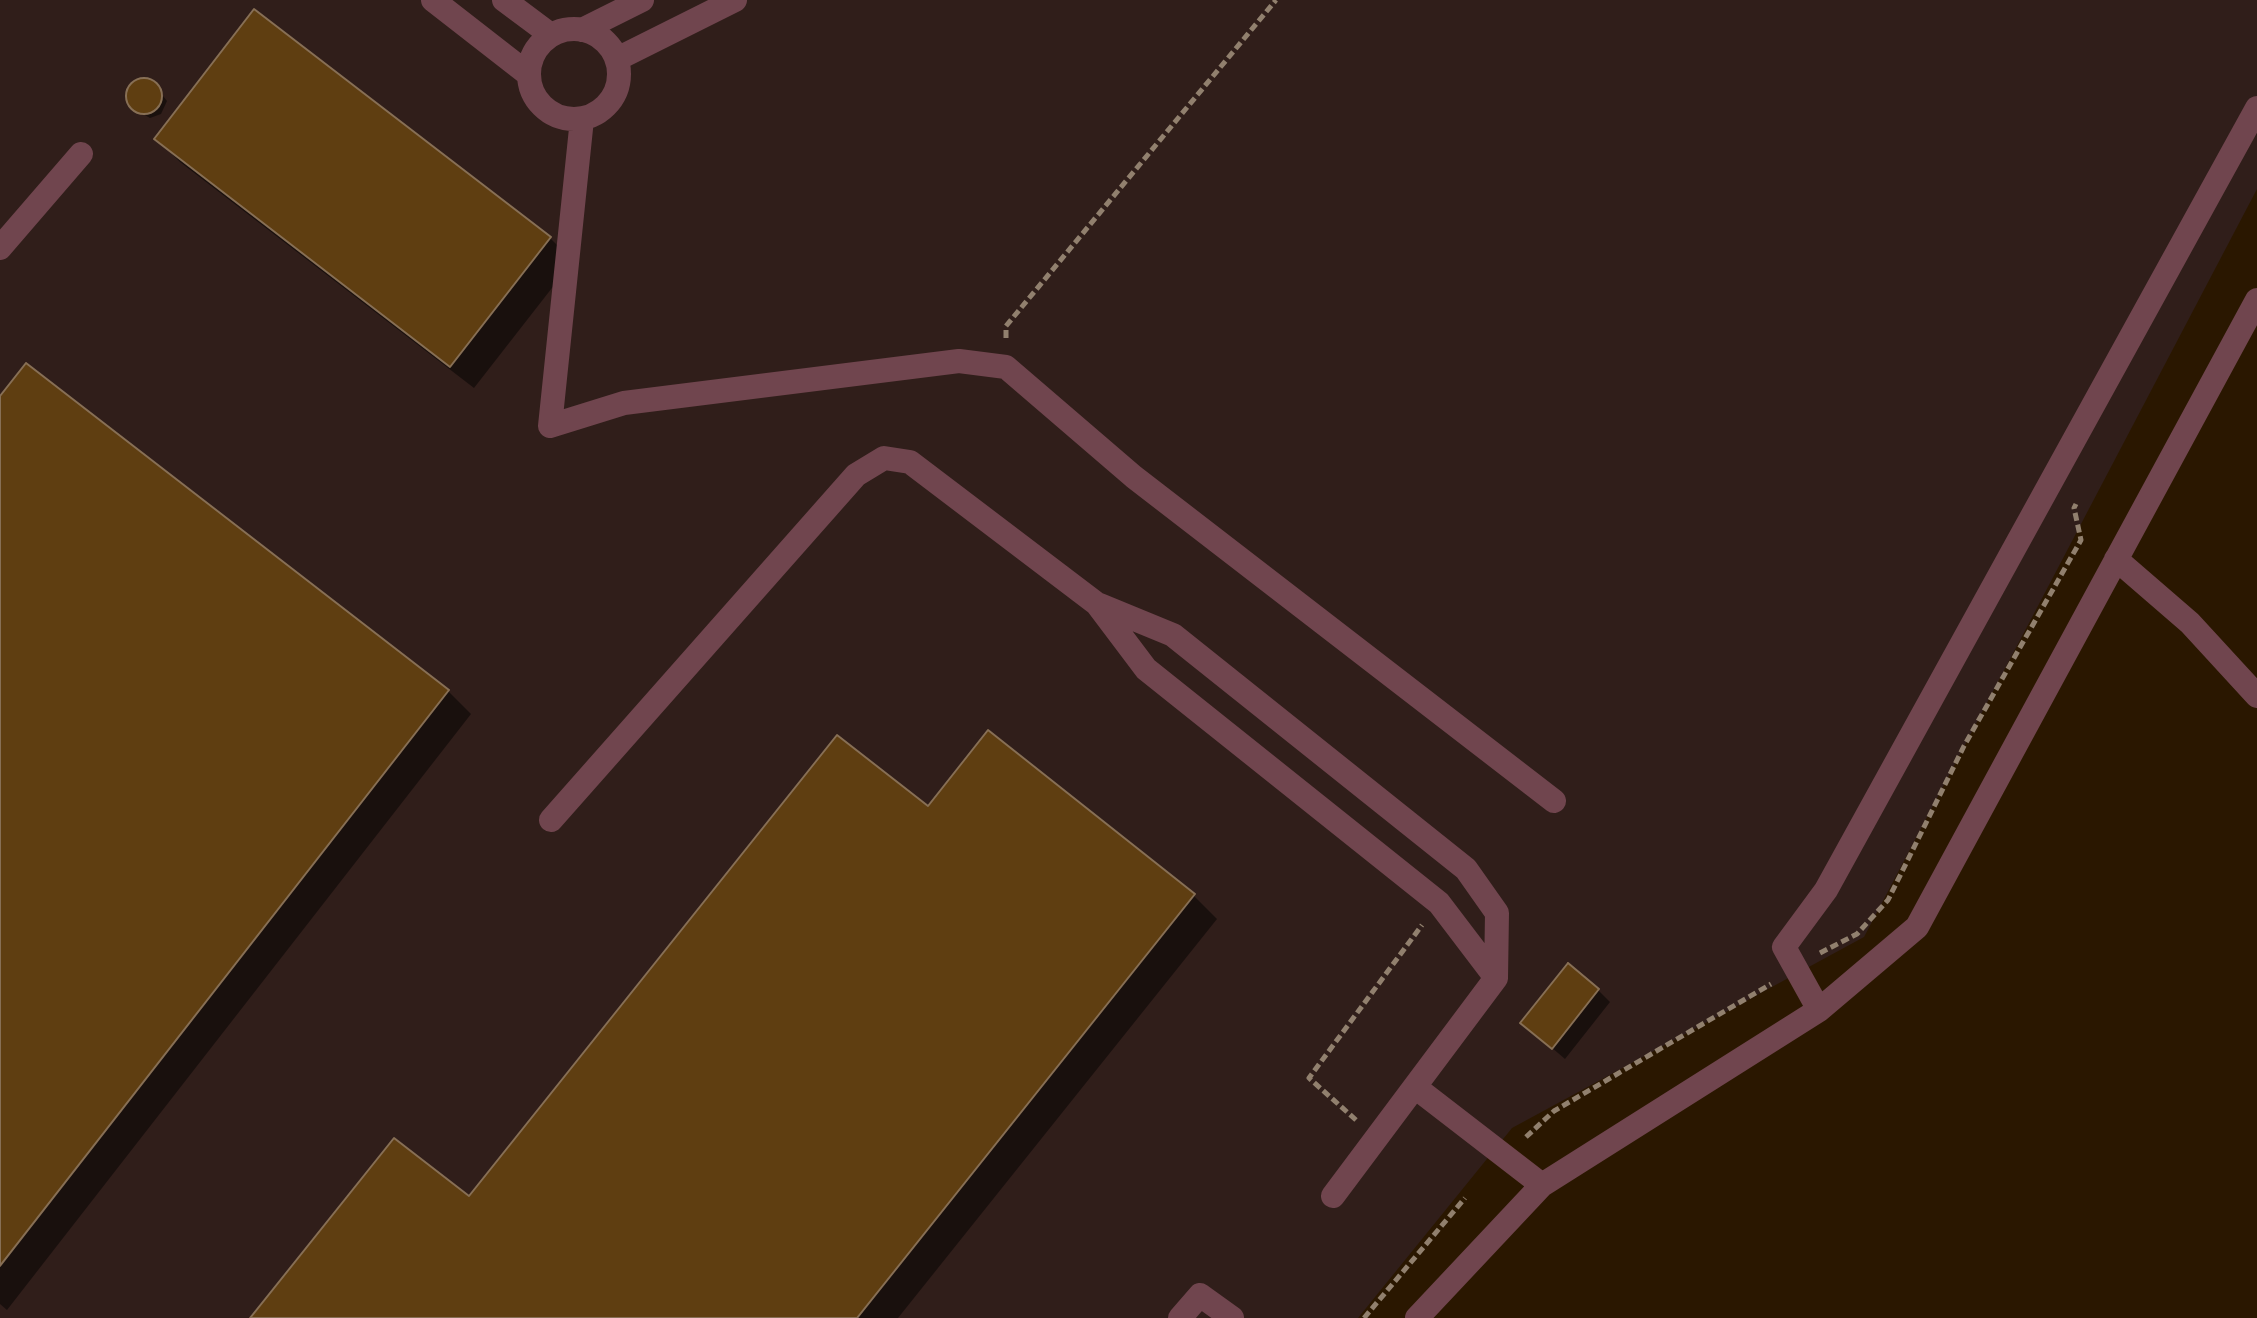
<!DOCTYPE html>
<style>
body{margin:0}
canvas{display:block;background:#2a1700}
</style>
<canvas width="2257" height="1318"></canvas>
<script>
const c = document.querySelector('canvas').getContext('2d');
c.lineJoin = 'round';
function fillPath(path, color) { c.fillStyle = color; c.fill(path, 'evenodd'); }
const toPath = rows => new Path2D(rows.map(r => 'M' + r).join(''));
function stroke(path, color, width, dash) { c.strokeStyle = color; c.lineWidth = width; c.lineCap = dash ? 'butt' : 'round'; c.setLineDash(dash || []); c.stroke(path); }
const industrial = toPath([
 [0,0,2257,0,2257,189,1864,937,1512,1128,1358,1318,0,1318]
]);
const shadow = toPath([
 [140,80,151,81,167,101,161,114,150,118,133,108,128,98,132,85],
 [157,139,550,238,573,261,474,388,180,162],
 [0,399,448,691,471,714,7,1310,0,1304],
 [1194,896,1217,919,898,1318,253,1318,469,1199],
 [1598,990,1610,1002,1565,1059,1523,1023]
]);
const building = toPath([
 [254,9,551,237,450,367,154,139,254,9],
 '126 96a18 18 0 1 1 36 0a18 18 0 1 1-36 0Z',
 [26,363,449,690,0,1266,0,396,26,363],
 [988,730,1195,894,857,1318,250,1318,394,1138,469,1196,837,735,928,806,988,730],
 [1568,963,1599,989,1552,1049,1520,1023,1568,963]
]);
const path = toPath([
 [1006,338,1006,326,1276,0],
 [1820,953,1857,934,1888,900,1964,746,2081,540,2074,508,2076,504],
 [1356,1120,1309,1078,1422,925],
 [1526,1137,1554,1111,1771,984],
 [1364,1318,1465,1198]
]);
const minor = toPath([
 [433,0,528,74],
 [504,0,551,35],
 '529 74a45 45 0 1 1 90 0a45 45 0 1 1-90 0Z',
 [582,30,642,0],
 [617,59,735,0],
 [582,119,550,426,624,403,959,361,1006,367,1134,477,1554,801],
 [0,248,81,154],
 [2116,559,2190,623,2257,696],
 [1100,605,1173,635,1466,869,1497,913,1496,978,1333,1196],
 [551,820,856,475,884,458,910,462,1097,604,1146,669,1439,903,1496,978],
 [1819,1010,1784,947,1826,890,2257,108],
 [1415,1087,1542,1185],
 [1180,1318,1200,1295,1232,1318],
 [1417,1318,1542,1185,1819,1010,1917,927,2257,300]
]);
fillPath(industrial, '#301e1a');
fillPath(shadow, '#0007');
fillPath(building, '#5f3e11');
stroke(building, '#876f55', 2);
stroke(path, '#91806e', 5, [8, 4]);
stroke(minor, '#70454e', 24);
</script>
